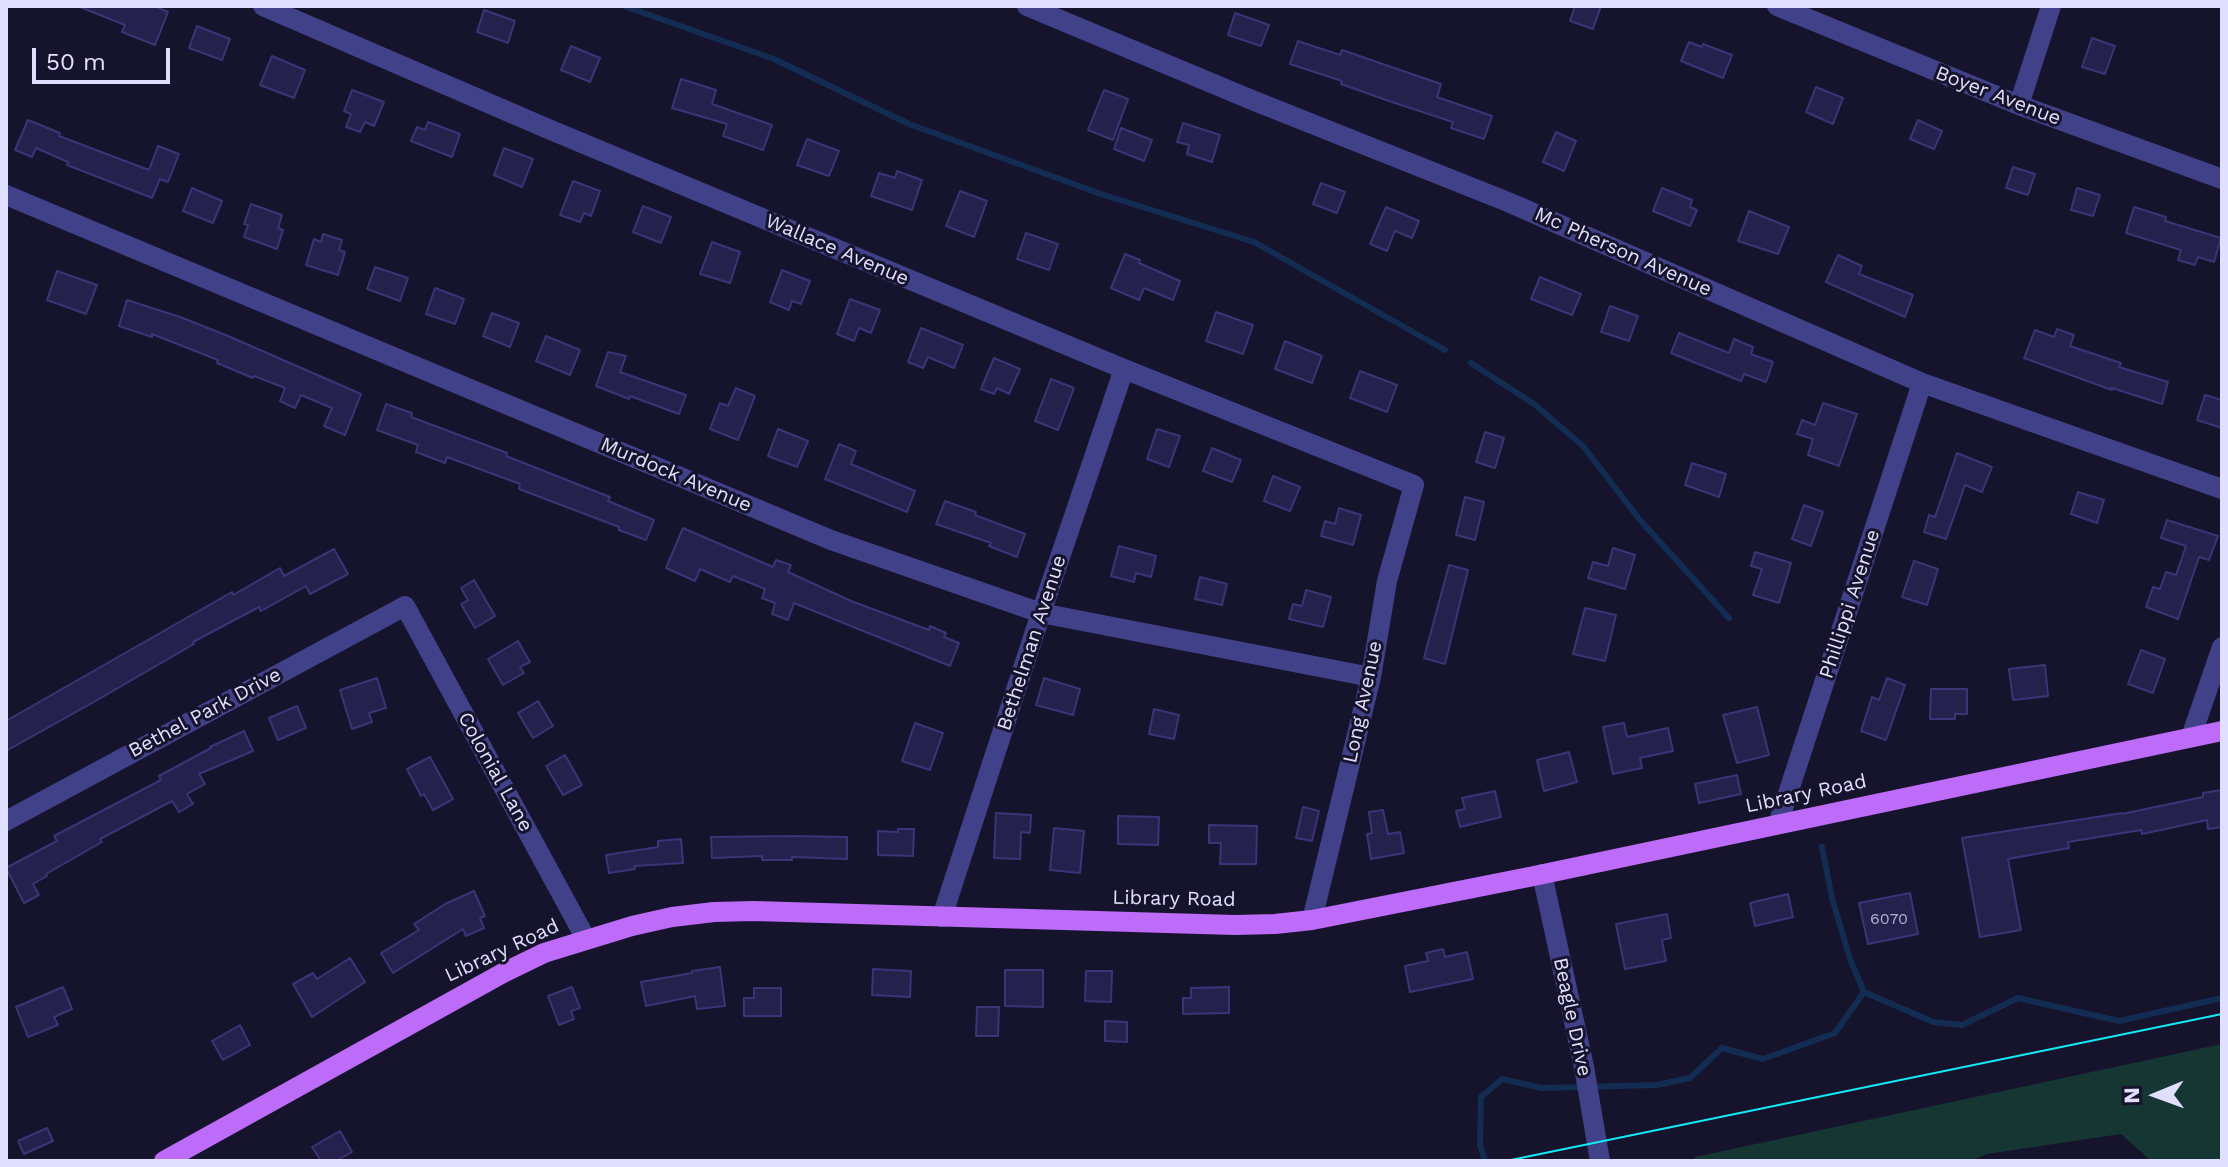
<!DOCTYPE html>
<style>
body{margin:0}
#map{position:relative;width:2228px;height:1167px;overflow:hidden;background:#16132c;font-family:"Work Sans",sans-serif}
canvas{display:block}
.frame{position:absolute;inset:0;border:8px solid #e1dffe;pointer-events:none}
.north{position:absolute;left:2116px;top:1055px;width:80px;height:80px;-webkit-text-stroke:6px #16132c;paint-order:stroke;rotate:269deg;font-size:22px;font-weight:700;line-height:32px;text-align:center;color:#e1dffe}
.north::after{content:'';display:block;margin:auto;width:28px;height:36px;background:#e1dffe;clip-path:polygon(50% 0,100% 100%,50% 72%,0 100%)}
.scale{position:absolute;left:32px;top:48px;width:138px;height:36px;box-sizing:border-box;border:4px solid #e1dffe;border-top:0;padding-left:10px;font-size:24px;line-height:28px;white-space:nowrap;color:#e1dffe;-webkit-text-stroke:6px #16132c;paint-order:stroke}
</style>
<div id="map">
<canvas width="2228" height="1167"></canvas>
<div class="frame"></div>
<div class="north">N</div>
<div class="scale">50 m</div>
</div>
<script>
const c = document.querySelector('canvas').getContext('2d');
c.lineJoin = 'round';
function fillPath(path, color) { c.fillStyle = color; c.fill(path, 'evenodd'); }
const toPath = rows => new Path2D(rows.map(r => 'M' + r).join(''));
function stroke(path, color, width, dash) { c.strokeStyle = color; c.lineWidth = width; c.lineCap = dash ? 'butt' : 'round'; c.setLineDash(dash || []); c.stroke(path); }
function drawText(font, color, halo, rows, align = 'center') {
  c.font = font + ' "Work Sans",sans-serif'; c.lineWidth = 6; c.setLineDash([]); c.textBaseline = 'middle'; c.strokeStyle = halo; c.fillStyle = color; for (const [text, x, y, turn = 0] of rows) {
    c.save(); c.translate(x, y); c.rotate((+turn || 0) * Math.PI / 180); c.textAlign = isNaN(turn) ? turn : align; if (halo) c.strokeText(text, 0, 0); c.fillText(text, 0, 0); c.restore();
  }
}
const green = toPath([
 [2222,1044,2222,1161,2151,1161,2121,1134,1987,1154,1970,1161,1695,1161,1695,1157]
]);
const stream = toPath([
 [624,6,774,59,909,124,1101,194,1254,242,1445,350],
 [1471,363,1534,404,1583,446,1640,520,1729,618],
 [1822,847,1832,898,1850,959,1864,992],
 [1485,1161,1480,1145,1481,1097,1502,1079,1542,1088,1657,1085,1690,1078,1722,1048,1763,1059,1835,1033,1864,992,1933,1022,1962,1025,2018,998,2119,1021,2222,998]
]);
const building = toPath([
 [154,6,168,12,155,45,122,32,125,25,80,7,154,6],
 [1575,6,1601,6,1593,29,1570,21,1575,6],
 [484,10,515,21,508,43,477,32,484,10],
 [1235,13,1269,25,1261,46,1228,35,1235,13],
 [197,26,230,39,222,60,189,48,197,26],
 [2092,38,2115,46,2105,74,2082,67,2092,38],
 [1298,41,1340,55,1342,50,1441,84,1437,97,1492,116,1484,139,1451,128,1453,122,1389,101,1341,84,1342,81,1290,64,1298,41],
 [1689,42,1702,47,1703,44,1732,55,1723,78,1681,61,1689,42],
 [571,46,600,58,590,82,561,70,571,46],
 [272,56,305,70,294,98,260,85,272,56],
 [681,79,716,90,712,104,772,125,763,150,723,136,727,124,672,108,681,79],
 [1816,87,1843,98,1833,124,1806,112,1816,87],
 [352,90,384,102,374,126,365,122,360,132,346,127,351,114,344,111,352,90],
 [1104,90,1128,99,1113,140,1088,130,1104,90],
 [28,120,60,133,59,136,149,170,158,146,179,154,168,182,160,179,152,198,67,165,68,162,36,148,32,157,15,150,28,120],
 [1918,120,1942,131,1934,149,1910,139,1918,120],
 [428,122,460,134,452,157,411,141,417,127,425,130,428,122],
 [1183,123,1220,135,1212,162,1187,154,1189,145,1177,142,1183,123],
 [1121,128,1152,140,1144,161,1114,149,1121,128],
 [1556,132,1576,141,1564,171,1543,162,1556,132],
 [807,139,839,151,829,176,797,165,807,139],
 [504,148,533,159,522,187,494,175,504,148],
 [2013,167,2035,174,2028,195,2006,188,2013,167],
 [897,171,922,180,912,210,871,196,879,173,895,178,897,171],
 [573,181,600,191,591,216,584,213,580,222,560,215,573,181],
 [1321,183,1345,192,1337,213,1313,204,1321,183],
 [192,188,222,201,213,223,183,211,192,188],
 [1662,188,1692,200,1690,207,1697,210,1690,226,1653,211,1662,188],
 [2077,188,2100,195,2093,216,2071,210,2077,188],
 [960,191,987,201,974,237,946,226,960,191],
 [251,204,282,215,278,228,283,230,277,249,244,237,248,225,244,224,251,204],
 [643,206,671,217,661,243,633,232,643,206],
 [1386,207,1419,221,1412,238,1395,231,1387,251,1370,244,1386,207],
 [2134,207,2166,217,2165,221,2221,238,2214,262,2198,257,2195,265,2178,260,2181,250,2126,233,2134,207],
 [1749,211,1789,227,1778,254,1738,241,1749,211],
 [1026,233,1058,244,1049,270,1017,259,1026,233],
 [323,234,342,240,339,250,345,252,338,275,306,265,314,239,321,242,323,234],
 [712,242,740,252,730,283,700,274,712,242],
 [1125,254,1140,260,1139,263,1180,281,1173,300,1144,288,1139,300,1111,288,1125,254],
 [1838,255,1862,266,1859,274,1913,295,1905,317,1826,282,1838,255],
 [375,267,408,278,400,301,367,289,375,267],
 [782,270,810,281,801,304,792,301,789,310,770,302,782,270],
 [57,271,97,285,86,314,47,300,57,271],
 [1540,277,1581,294,1572,315,1531,299,1540,277],
 [435,288,464,299,455,324,426,314,435,288],
 [850,299,880,310,871,333,859,328,854,341,837,334,850,299],
 [127,300,180,317,228,336,361,394,345,435,324,426,332,408,301,395,295,408,280,401,285,388,254,376,253,378,217,363,218,360,152,334,152,337,119,326,127,300],
 [1610,306,1638,316,1629,341,1601,332,1610,306],
 [1216,312,1253,325,1243,354,1206,341,1216,312],
 [492,313,519,323,510,347,483,336,492,313],
 [921,328,963,345,954,368,928,357,923,368,908,362,921,328],
 [2057,329,2074,335,2070,346,2121,363,2119,367,2168,382,2162,404,2112,388,2112,390,2024,358,2035,330,2054,337,2057,329],
 [1679,333,1729,353,1734,339,1753,347,1751,354,1773,362,1766,382,1744,374,1741,381,1671,353,1679,333],
 [546,336,580,350,570,375,536,361,546,336],
 [1285,341,1322,356,1312,383,1275,369,1285,341],
 [608,352,626,356,620,372,686,395,679,414,630,396,629,399,596,386,608,352],
 [994,358,1020,369,1009,394,997,388,994,394,981,389,994,358],
 [1360,371,1397,385,1387,412,1350,398,1360,371],
 [1051,379,1074,388,1058,430,1035,421,1051,379],
 [736,388,755,396,738,440,710,429,720,403,728,406,736,388],
 [2205,395,2222,400,2222,428,2197,420,2205,395],
 [1823,403,1857,414,1839,466,1808,455,1813,439,1797,434,1802,420,1815,425,1823,403],
 [386,404,412,413,411,417,507,453,506,456,610,497,608,501,654,520,646,540,619,530,619,527,519,489,520,484,447,457,445,463,416,452,418,445,377,430,386,404],
 [778,429,808,441,797,467,768,456,778,429],
 [1157,429,1180,436,1169,467,1147,459,1157,429],
 [1485,432,1504,438,1495,468,1476,462,1485,432],
 [839,444,856,451,851,464,915,491,907,512,825,479,839,444],
 [1212,448,1241,460,1232,482,1203,471,1212,448],
 [1957,453,1992,467,1982,492,1965,485,1946,539,1924,532,1929,515,1935,517,1957,453],
 [1692,463,1726,474,1719,497,1685,485,1692,463],
 [1273,476,1300,487,1290,511,1264,501,1273,476],
 [2078,492,2104,500,2097,523,2071,514,2078,492],
 [1465,497,1484,502,1475,540,1456,535,1465,497],
 [945,501,976,512,975,515,1025,534,1017,557,989,546,991,543,936,524,945,501],
 [1804,505,1823,512,1811,546,1792,539,1804,505],
 [1339,508,1361,515,1353,545,1321,536,1325,521,1335,524,1339,508],
 [2167,520,2218,536,2209,560,2199,557,2178,619,2146,607,2153,587,2160,589,2166,572,2176,575,2186,546,2161,538,2167,520],
 [683,528,773,567,776,560,791,565,788,572,851,601,929,630,930,626,946,633,944,637,959,643,950,666,794,603,788,620,772,614,775,603,762,598,765,589,733,576,730,582,700,569,695,581,666,568,683,528],
 [1119,546,1156,556,1151,577,1136,573,1134,582,1111,576,1119,546],
 [1613,548,1635,555,1625,589,1588,578,1593,562,1608,566,1613,548],
 [334,549,348,574,310,594,306,586,261,611,259,607,193,642,194,644,92,703,6,751,6,721,232,592,233,595,280,568,284,576,334,549],
 [1755,552,1791,563,1779,603,1753,595,1762,569,1751,566,1755,552],
 [1914,561,1938,569,1927,605,1902,597,1914,561],
 [1449,565,1468,570,1445,664,1424,658,1449,565],
 [1200,577,1227,584,1222,605,1195,599,1200,577],
 [474,580,495,616,475,628,461,604,468,600,461,588,474,580],
 [1306,590,1331,597,1323,627,1289,619,1293,604,1302,606,1306,590],
 [1585,608,1616,615,1605,661,1573,654,1585,608],
 [518,641,530,662,520,667,524,673,503,685,488,659,518,641],
 [2141,650,2165,659,2153,693,2128,684,2141,650],
 [2045,665,2048,696,2013,700,2009,669,2045,665],
 [377,678,386,708,369,713,372,722,352,729,340,690,377,678],
 [1044,678,1080,689,1073,715,1036,705,1044,678],
 [1887,678,1905,685,1886,740,1861,731,1872,697,1879,700,1887,678],
 [1931,689,1967,689,1967,714,1955,714,1955,719,1930,719,1931,689],
 [538,701,553,726,533,738,518,713,538,701],
 [297,706,306,728,278,740,269,718,297,706],
 [1757,707,1769,755,1737,763,1723,715,1757,707],
 [1154,709,1179,715,1174,739,1149,734,1154,709],
 [915,723,943,733,930,770,902,761,915,723],
 [1624,723,1627,737,1668,728,1673,751,1640,758,1642,768,1613,774,1603,727,1624,723],
 [244,731,253,751,199,774,205,784,187,794,193,804,179,812,172,801,100,839,102,842,46,874,47,876,33,884,39,895,24,903,6,868,57,841,54,836,161,780,159,776,211,748,210,747,244,731],
 [1569,752,1577,782,1544,791,1537,760,1569,752],
 [565,755,582,785,563,795,546,766,565,755],
 [430,757,453,799,433,810,424,794,421,796,407,769,430,757],
 [1737,775,1741,794,1699,803,1695,784,1737,775],
 [2222,790,2222,827,2208,829,2207,820,2142,834,2141,830,2068,842,2069,848,2008,859,2021,930,1980,937,1962,838,2122,813,2122,814,2203,797,2203,793,2222,790],
 [1495,791,1501,817,1460,827,1456,811,1465,809,1462,798,1495,791],
 [1303,807,1319,811,1312,841,1296,838,1303,807],
 [1383,810,1388,834,1400,832,1404,853,1371,859,1367,834,1372,833,1369,812,1383,810],
 [996,813,1031,815,1030,833,1021,832,1020,859,994,858,996,813],
 [1118,816,1159,817,1158,845,1118,844,1118,816],
 [1209,825,1257,826,1256,864,1220,864,1221,843,1209,843,1209,825],
 [1054,828,1084,831,1080,873,1050,870,1054,828],
 [898,829,914,829,913,856,878,855,878,831,898,832,898,829],
 [791,836,847,837,847,859,792,857,792,860,762,860,762,856,712,858,711,837,791,836],
 [681,839,683,863,634,866,635,869,609,873,606,855,658,847,658,841,681,839],
 [474,891,485,916,480,918,484,928,466,936,463,929,393,973,381,953,419,930,414,924,445,904,474,891],
 [1910,893,1918,934,1868,944,1859,903,1910,893],
 [1788,894,1793,917,1755,926,1750,903,1788,894],
 [1667,914,1671,938,1662,940,1666,961,1625,969,1616,924,1667,914],
 [1443,949,1445,957,1467,952,1473,979,1410,992,1405,966,1428,961,1426,953,1443,949],
 [350,958,365,982,312,1017,293,984,313,973,317,979,350,958],
 [720,967,725,1006,697,1009,695,996,646,1006,641,982,692,973,692,971,720,967],
 [873,969,911,971,910,997,872,995,873,969],
 [1005,970,1043,970,1043,1007,1005,1006,1005,970],
 [1086,971,1112,971,1111,1002,1085,1001,1086,971],
 [63,987,72,1009,54,1017,58,1025,28,1037,16,1007,63,987],
 [572,987,580,1008,571,1011,574,1019,559,1025,548,996,572,987],
 [1229,987,1229,1013,1183,1014,1183,998,1191,998,1191,988,1229,987],
 [754,988,781,988,781,1016,744,1016,744,998,754,998,754,988],
 [977,1007,999,1007,998,1036,976,1036,977,1007],
 [1105,1021,1127,1022,1127,1042,1105,1041,1105,1021],
 [240,1025,250,1045,223,1060,212,1041,240,1025],
 [47,1128,53,1141,24,1154,18,1141,47,1128],
 [340,1131,352,1152,336,1161,321,1161,312,1147,340,1131]
]);
const minor = toPath([
 [263,6,546,128,1124,369,1414,485,1387,581,1371,677,1312,920],
 [1027,6,1252,100,1508,202,1922,383,2222,489],
 [1777,6,2019,105,2222,179],
 [2019,105,2051,6],
 [6,195,831,540,1041,613,1371,677],
 [6,821,405,606,586,939],
 [1778,824,1922,383],
 [1542,874,1584,1067,1600,1161],
 [942,917,1041,613,1124,369]
]);
const tertiary = toPath([
 [2191,737,2222,647]
]);
const primary = toPath([
 [164,1161,503,973,544,953,632,926,672,917,714,912,754,911,1235,925,1275,924,1312,920,1534,876,2222,731]
]);
const tram = toPath([
 [1506,1161,2222,1014]
]);
const numberNames = [
 ["6070",1889,919]
];
const streetNames = [
 ["Boyer Avenue",1998,96,21],
 ["Wallace Avenue",837,250,23],
 ["Mc Pherson Avenue",1623,252,24],
 ["Murdock Avenue",676,475,23],
 ["Phillippi Avenue",1850,604,-72],
 ["Bethelman Avenue",1032,643,-72],
 ["Long Avenue",1363,702,-78],
 ["Bethel Park Drive",205,713,-28],
 ["Colonial Lane",495,772,61],
 ["Library Road",1806,794,-12],
 ["Library Road",1174,899,1],
 ["Library Road",502,951,-25],
 ["Beagle Drive",1572,1017,78]
];
fillPath(green, '#163633');
stroke(stream, '#122d51', 6);
fillPath(building, '#26204c');
stroke(building, '#3d3377', 2);
stroke(minor, '#404189', 20);
stroke(tertiary, '#404189', 20);
stroke(primary, '#bd6bf9', 20);
stroke(tram, '#13eaf5', 2);
drawText('16px', '#b2afd2', null, numberNames);
drawText('20px', '#e1dffe', '#16132c', streetNames);
</script>
